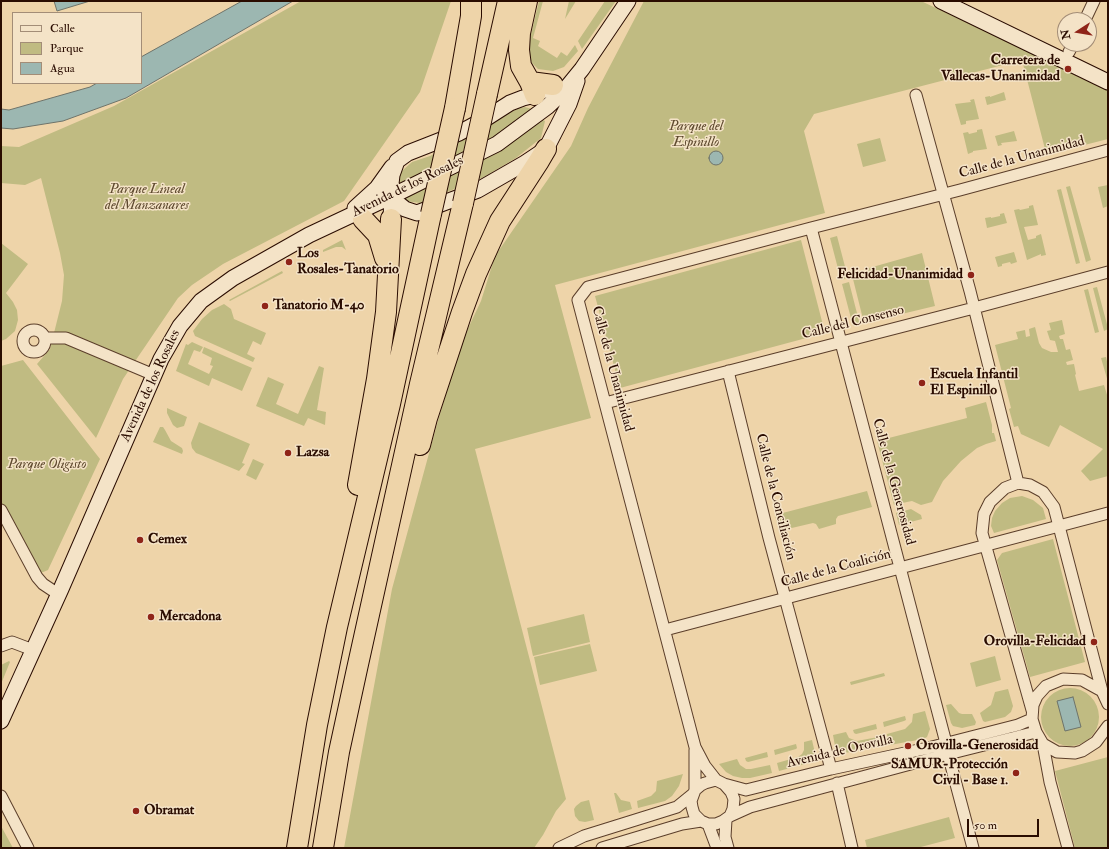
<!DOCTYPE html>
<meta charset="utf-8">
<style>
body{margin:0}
#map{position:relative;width:1109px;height:849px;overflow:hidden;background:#eed4a9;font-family:"IM FELL Double Pica",serif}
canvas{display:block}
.frame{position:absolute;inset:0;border:2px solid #2a0c00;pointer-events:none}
.legend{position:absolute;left:12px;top:12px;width:130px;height:72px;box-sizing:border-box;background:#f4e3c7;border:1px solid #a38d77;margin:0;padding:5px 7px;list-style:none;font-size:12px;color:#2a0c00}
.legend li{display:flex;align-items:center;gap:8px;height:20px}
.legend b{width:20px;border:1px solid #a38d77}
.north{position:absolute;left:1057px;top:12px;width:40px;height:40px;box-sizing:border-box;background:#f4e3c7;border:1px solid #a38d77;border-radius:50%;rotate:258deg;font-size:11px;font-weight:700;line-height:16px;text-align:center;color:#2a0c00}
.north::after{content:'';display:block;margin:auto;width:14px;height:18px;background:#8f2418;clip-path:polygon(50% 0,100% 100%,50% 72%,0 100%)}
.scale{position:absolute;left:967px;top:819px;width:72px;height:18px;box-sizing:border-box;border:2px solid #2a0c00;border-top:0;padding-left:5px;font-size:12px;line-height:14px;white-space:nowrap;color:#2a0c00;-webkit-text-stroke:3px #f4e3c7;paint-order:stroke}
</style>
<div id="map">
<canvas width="1109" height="849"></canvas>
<div class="frame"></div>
<ul class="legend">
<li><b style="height:5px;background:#f4e3c7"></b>Calle</li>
<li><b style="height:11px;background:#c0bb82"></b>Parque</li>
<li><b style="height:11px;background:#9cb7b1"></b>Agua</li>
</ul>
<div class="north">N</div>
<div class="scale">50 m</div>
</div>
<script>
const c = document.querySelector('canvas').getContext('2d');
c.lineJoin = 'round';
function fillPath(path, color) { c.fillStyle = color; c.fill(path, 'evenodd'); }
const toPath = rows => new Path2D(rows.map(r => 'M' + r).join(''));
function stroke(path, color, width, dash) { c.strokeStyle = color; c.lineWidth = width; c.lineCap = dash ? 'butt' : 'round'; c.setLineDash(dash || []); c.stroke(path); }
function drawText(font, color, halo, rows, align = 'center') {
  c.font = font + ' "IM FELL Double Pica",serif'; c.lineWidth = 3; c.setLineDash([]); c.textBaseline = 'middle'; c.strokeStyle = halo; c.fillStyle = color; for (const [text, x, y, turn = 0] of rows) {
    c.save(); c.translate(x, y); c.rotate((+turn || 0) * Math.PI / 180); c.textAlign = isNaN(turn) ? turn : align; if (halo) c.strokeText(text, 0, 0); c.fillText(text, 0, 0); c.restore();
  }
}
const green = toPath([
 [301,1,451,1,420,92,344,201,223,264,192,285,178,298,123,379,96,438,37,364,50,349,62,301,64,275,60,253,41,178,25,185,1,183,1,146,19,147,114,106],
 [539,1,543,1,533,38,540,41,538,46,557,58,561,52,567,56,575,45,578,51,564,67,553,71,538,69,532,63,528,54,530,38],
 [569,1,576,1,565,19],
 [605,1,616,1,582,49,578,41],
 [644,1,921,1,1108,89,1108,139,1053,153,1045,149,1022,60,814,114,804,131,825,213,555,285,591,418,475,449,566,799,556,811,543,835,534,848,344,848,392,589,437,424,462,341,481,301,495,256,571,146,588,108],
 [1004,92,1006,100,987,105,985,97,990,96,990,97],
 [974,99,979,119,966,121,966,124,961,125,955,104,971,102,970,100],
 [525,107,532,109,492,139,398,186,399,175,403,170,412,162,430,156,517,109],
 [543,120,545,121,541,138,516,158,484,177,420,203,406,201,402,198,487,157,512,142],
 [982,129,987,149,973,151,973,152,968,154,963,133,968,132,969,134,977,132,977,130],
 [1014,131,1017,141,1001,143,1002,145,998,146,995,136],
 [880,138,886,161,863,167,857,144],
 [1108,185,1108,206,1103,208,1098,187],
 [1070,186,1091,260,1086,262,1066,187],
 [1061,189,1080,263,1076,264,1057,190],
 [1033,205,1038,225,1024,227,1028,240,1036,238,1036,236,1041,234,1046,255,1041,256,1041,254,1027,260,1014,210,1019,209,1020,210,1029,208,1029,206],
 [1004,213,1007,223,987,228,985,218,991,217,991,218,1000,216,1000,214],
 [837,236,848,278,841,280,830,238],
 [342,240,346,250,342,247,336,247,323,252,323,250],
 [801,240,825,333,620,388,595,296],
 [1,243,28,264,6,293,13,302,17,310,18,320,15,331,6,339,1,341],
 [1014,252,1017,262,1011,264,1010,262,1002,264,1002,266,998,267,995,257],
 [922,253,935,306,864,323,852,275,869,270,869,268],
 [282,271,283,273,230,301,229,300],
 [849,282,860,325,853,326,842,284],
 [1097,287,1108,328,1108,329,1104,331,1093,288],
 [1088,289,1099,332,1095,333,1084,290],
 [224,304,231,309,234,319,266,333,261,345,253,341,247,354,255,358,253,362,195,336,193,331,202,319,212,310],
 [1062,320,1065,334,1059,336,1060,339,1063,339,1066,350,1070,349,1073,360,1066,362,1067,365,1074,364,1076,374,1075,375,1079,391,1104,385,1108,398,1108,476,1090,481,1081,471,1103,449,1060,425,1049,447,1021,434,1018,426,1014,427,1009,409,1011,408,995,345,1018,339,1016,332,1025,330,1026,337,1030,336,1029,329,1035,327,1039,343,1042,348,1051,352,1058,352,1055,341,1050,340,1047,331,1051,330,1049,323],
 [192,342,203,347,200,352,194,350,188,364,209,374,213,366,210,365,212,358,202,353,204,347,252,368,242,391,212,378,209,386,176,371,186,344,188,345],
 [1106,357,1108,366,1108,382,1101,358],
 [23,360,100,459,48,570,41,573,1,502,1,366],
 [319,366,324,368,317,410,326,412,325,425,308,418,304,426,256,406,268,377,284,384,276,404,298,414],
 [986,402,992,425,992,433,994,433,996,441,986,444,977,448,961,461,943,481,932,502,921,505,912,501,907,502,894,505,877,441,967,418,965,408],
 [167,408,187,417,184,426,177,428,173,425,167,413],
 [199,422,250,444,242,463,245,464,239,471,201,455,196,453,192,448,191,443],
 [160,427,163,427,165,430,171,441,182,448,183,451,182,454,153,442],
 [253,459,264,464,256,480,246,475],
 [867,491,872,507,838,516,836,519,836,524,819,529,816,524,813,523,779,531,775,515],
 [1022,496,1033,500,1043,508,1046,519,994,533,991,526,992,518,995,511,1002,503,1010,498],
 [911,509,921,515,922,519,899,525,896,513],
 [1053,539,1085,662,1030,677,997,560,1002,553],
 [584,614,590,642,533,656,527,628],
 [590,644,597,671,540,685,534,657],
 [995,656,1001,680,976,687,970,663],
 [9,661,10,662,1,684,1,665],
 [884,673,885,676,851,685,850,682],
 '1041 717a29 29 0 1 1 58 0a29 29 0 1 1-58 0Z',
 [1008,689,1013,706,1011,712,1005,717,985,722,983,721,980,713,991,705,995,692],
 [951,704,959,713,962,714,972,714,976,722,975,725,962,728,953,726,951,723,946,705],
 [925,711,930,729,927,737,923,739,890,745,888,743,887,734,905,729,912,722,913,714],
 [905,716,906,720,904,721,884,727,883,722],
 [876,724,877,729,856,734,854,733,853,730],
 [846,732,849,738,857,741,878,737,881,746,845,753,839,751,835,746,833,735],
 [812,740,815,753,812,761,809,763,779,771,777,763,798,757,802,754,804,750,804,742],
 [796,744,797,748,796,749,775,755,774,750],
 [767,752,768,757,748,762,746,761,745,758],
 [1108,757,1108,848,1075,848,1055,771],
 [737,759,740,765,746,769,751,769,770,765,772,773,750,778,742,778,733,776,726,772,719,764],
 [683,774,679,786,672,796,665,801,638,808,637,801,651,796,656,791,657,781],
 [614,793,616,793,621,800,630,802,632,809,619,813],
 [589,800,594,820,585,822,579,821,575,816,574,809,576,806,581,802],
 [949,817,955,838,917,848,867,848,865,840],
 [1,826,13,848,1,848]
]);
const water = toPath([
 [54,1,90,1,57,11,54,1],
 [242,1,293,1,126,98,63,121,13,129,1,128,1,109,9,110,90,87,97,83,141,83,141,57,242,1],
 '709 158a7 7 0 1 1 14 0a7 7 0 1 1-14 0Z',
 [1073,697,1081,727,1065,731,1057,701,1073,697]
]);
const minor = toPath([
 [1085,20,1094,1],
 [1069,52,1073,44],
 [916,95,970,291,1018,483],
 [811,228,946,743],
 '23 341a11 11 0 1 1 22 0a11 11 0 1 1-22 0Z',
 [45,338,66,338,154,375],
 [728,371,769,538,831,769],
 [605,403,974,308,1108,272],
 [1,510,37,577,43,584,58,594],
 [665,630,1108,513],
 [1,646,12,642,33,650],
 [1108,704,1102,691,1082,680,1063,679,1046,686,1037,696,1033,705,1032,719,1036,732,1043,744,1057,752,1075,753,1082,751,1096,742,1108,726],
 [1032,710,982,533,984,514,990,502,1005,488,1018,483,1030,485,1043,492,1054,507,1102,691],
 [1043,744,1050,782,1068,848],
 [948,754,973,848],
 [716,780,705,766,695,747,578,300,588,287,811,228,960,190,1108,150],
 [716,780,724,784,731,792,734,799,733,809,730,816,723,821,716,824,708,824,701,821,694,814,692,807,691,801,695,790,701,785,705,783,716,780],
 [837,783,852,848],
 [724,784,746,790,831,769,928,748,1018,725,1032,719],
 [695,790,695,750],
 [1,796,28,848],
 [730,816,750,807,948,754,1036,732],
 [726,820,725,837,728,848],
 [708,824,717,848],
 [559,848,584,836,677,807,693,794],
 [602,848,682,824,701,821]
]);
const secondary = toPath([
 [941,1,1108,82],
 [392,196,395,201,405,209,417,213,478,190,525,163,546,149,569,104,577,81],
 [355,208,377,188,392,167],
 [391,219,392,196,391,184,392,175,397,161,408,153,459,133,485,119,510,103,523,98,535,95,544,90],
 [1,721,61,589,161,359,180,326,201,301,233,278,309,235,392,196,497,144,547,107,564,91,582,69,628,1]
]);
const motorway = toPath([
 [527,1,520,33,519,50,521,66,530,82,535,95],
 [530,82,553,85],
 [487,94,508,1],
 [455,108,471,16,471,1],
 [363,219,378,235,385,258],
 [420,445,427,418,462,312,476,274,500,221,539,161,546,149],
 [358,485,377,379,386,312,391,219],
 [297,848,317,725,337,627,390,404,431,214],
 [323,848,339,752,357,669,420,384,463,203]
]);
const motorwayBridge = toPath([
 [463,203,487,94],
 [431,214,455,108]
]);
const markers = [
 [1068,69,4,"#8f2418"],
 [289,262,4,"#8f2418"],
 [971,275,4,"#8f2418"],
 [265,306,4,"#8f2418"],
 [922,383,4,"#8f2418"],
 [288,453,4,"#8f2418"],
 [140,540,4,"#8f2418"],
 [151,617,4,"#8f2418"],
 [1094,642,4,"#8f2418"],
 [908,746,4,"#8f2418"],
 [1016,773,4,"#8f2418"],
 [136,811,4,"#8f2418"]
];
const poiNames = [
 ["Carretera de",1060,61,"right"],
 ["Vallecas-Unanimidad",1060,77,"right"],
 ["Los",297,254],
 ["Rosales-Tanatorio",297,270],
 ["Felicidad-Unanimidad",963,275,"right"],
 ["Tanatorio M-40",273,306],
 ["Escuela Infantil",930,375],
 ["El Espinillo",930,391],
 ["Lazsa",296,453],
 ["Cemex",148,540],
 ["Mercadona",159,617],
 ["Orovilla-Felicidad",1086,642,"right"],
 ["Orovilla-Generosidad",916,746],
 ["SAMUR-Protección",1008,765,"right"],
 ["Civil - Base 1.",1008,781,"right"],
 ["Obramat",144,811]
];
const parkNames = [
 ["Parque del",696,127],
 ["Espinillo",696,143],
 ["Parque Lineal",147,190],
 ["del Manzanares",147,206],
 ["Parque Oligisto",47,465]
];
const streetNames = [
 ["Calle de la Unanimidad",1022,158,-15],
 ["Avenida de los Rosales",408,187,-26],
 ["Calle del Consenso",853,323,-14],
 ["Calle de la Unanimidad",612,369,75],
 ["Avenida de los Rosales",151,386,-65],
 ["Calle de la Generosidad",893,482,75],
 ["Calle de la Conciliación",775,497,76],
 ["Calle de la Coalición",836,569,-15],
 ["Avenida de Orovilla",840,752,-13]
];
fillPath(green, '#c0bb82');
fillPath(water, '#9cb7b1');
stroke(water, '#6e736a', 1);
stroke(minor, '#5b3e2a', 13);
stroke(secondary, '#2a0c00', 17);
stroke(motorway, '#2a0c00', 22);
stroke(minor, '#f4e3c7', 11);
stroke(secondary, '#f4e3c7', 15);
stroke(motorway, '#eed4a9', 20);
stroke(motorwayBridge, '#2a0c00', 22, []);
stroke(motorwayBridge, '#eed4a9', 20);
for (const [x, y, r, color] of markers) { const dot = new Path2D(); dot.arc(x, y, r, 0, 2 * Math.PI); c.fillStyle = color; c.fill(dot); stroke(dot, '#f4e3c7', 1.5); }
drawText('bold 14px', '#2a0c00', '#f4e3c7', poiNames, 'left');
drawText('italic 14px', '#5e492e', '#f4e3c7', parkNames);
drawText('14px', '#2a0c00', '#f4e3c7', streetNames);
</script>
